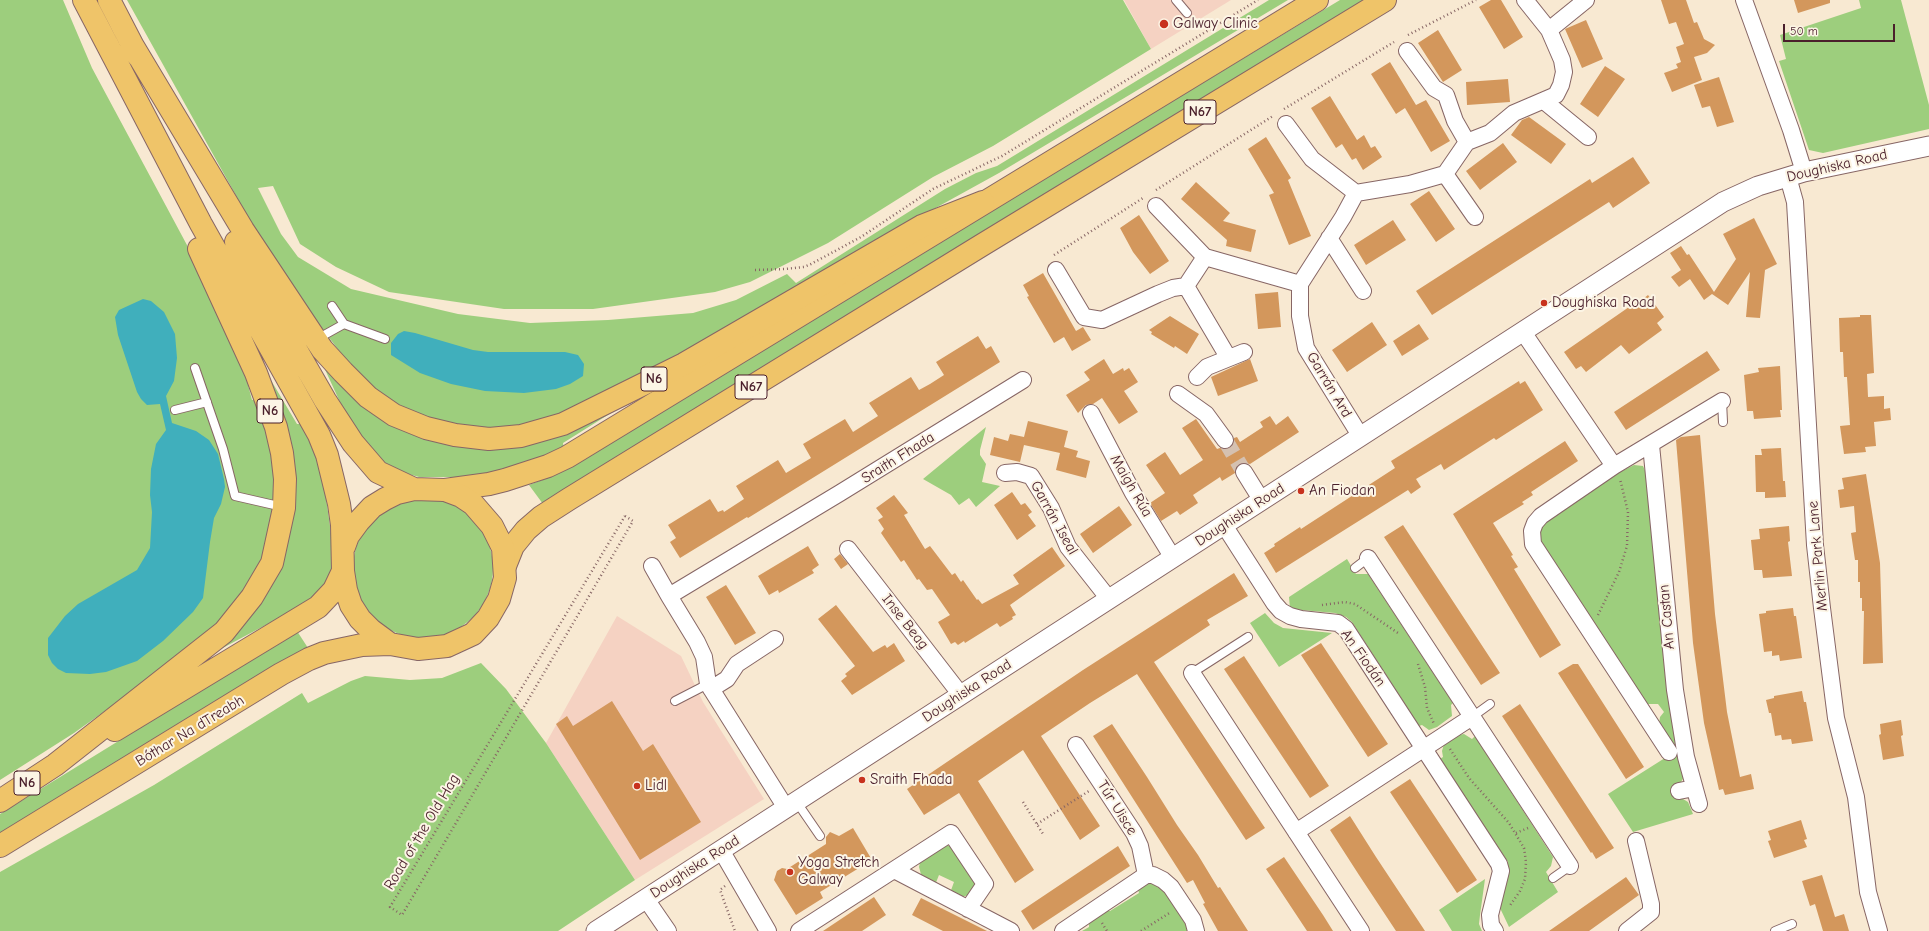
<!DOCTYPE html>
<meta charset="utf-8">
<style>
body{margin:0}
#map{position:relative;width:1929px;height:931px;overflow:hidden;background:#f8e9d2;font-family:"Comic Neue",sans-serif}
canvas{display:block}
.scale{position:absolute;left:1783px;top:24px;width:112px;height:18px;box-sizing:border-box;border:2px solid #4a1f2b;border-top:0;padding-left:5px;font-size:12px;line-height:14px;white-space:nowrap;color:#4a1f2b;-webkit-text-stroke:3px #fcf5e5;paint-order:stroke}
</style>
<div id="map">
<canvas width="1929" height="931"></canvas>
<div class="scale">50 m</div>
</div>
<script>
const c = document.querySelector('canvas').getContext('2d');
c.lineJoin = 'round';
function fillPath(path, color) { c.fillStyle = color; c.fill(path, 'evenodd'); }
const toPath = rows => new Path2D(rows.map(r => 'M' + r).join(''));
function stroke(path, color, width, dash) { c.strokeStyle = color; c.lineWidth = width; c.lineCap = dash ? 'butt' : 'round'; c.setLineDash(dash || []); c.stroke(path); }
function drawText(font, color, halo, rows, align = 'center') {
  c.font = font + ' "Comic Neue",sans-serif'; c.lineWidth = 4; c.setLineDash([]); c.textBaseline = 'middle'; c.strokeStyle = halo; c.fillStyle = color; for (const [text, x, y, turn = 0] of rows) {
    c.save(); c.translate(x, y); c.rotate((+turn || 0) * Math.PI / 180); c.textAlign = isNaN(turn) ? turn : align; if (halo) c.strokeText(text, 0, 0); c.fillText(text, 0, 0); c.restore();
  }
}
const built = toPath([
 [1124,0,1231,0,1151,49],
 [617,616,681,656,703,702,764,799,635,880,546,743]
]);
const green = toPath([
 [0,0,63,0,92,68,195,260,247,381,252,400,256,399,270,436,277,492,261,569,223,621,154,676,74,733,0,780],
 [127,0,1123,0,1151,49,993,146,933,177,828,243,750,282,715,292,593,309,504,309,389,292,336,267,300,244,273,186,258,188,281,234,298,257,351,289,458,314,530,323,608,320,693,313,736,300,787,274,796,283,945,189,976,173,997,166,1269,0,1288,0,999,173,892,232,784,299,588,405,512,430,448,426,384,399,340,360,343,356,312,315,258,235],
 [1340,0,1371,0,543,504,529,485,550,477],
 [1859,0,1901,0,1929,105,1929,129,1823,153,1809,150,1779,61,1786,59,1780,35,1861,8],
 [311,339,332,366,446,440,611,409,611,413,563,443,564,450,525,465,472,477,419,477,398,471,381,461,365,443,345,413],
 [250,345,297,424,302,424,317,460,326,498,332,540,333,555,331,572,326,584,311,599,292,611,202,659,223,640,291,507],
 [986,427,980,450,980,455,986,464,982,482,1000,486,976,507,969,498,959,505,951,495,923,479],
 [1634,465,1643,466,1647,475,1664,663,1671,714,1684,777,1681,782,1673,786,1676,799,1683,799,1688,802,1693,814,1633,832,1608,794,1676,751,1659,724,1660,717,1664,712,1658,704,1647,704,1538,539,1541,525,1618,473],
 '353 568a70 70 0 1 1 140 0a70 70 0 1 1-140 0Z',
 [1347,559,1356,574,1368,574,1453,703,1451,705,1452,716,1437,727,1429,730,1422,725,1419,726,1352,622,1346,617,1335,613,1290,609,1289,597],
 [1265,613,1274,623,1283,628,1332,633,1279,667,1250,623],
 [297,631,308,648,281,662,0,834,0,814],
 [481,663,506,689,546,743,635,880,558,931,0,931,0,872,154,785,302,693,308,703,351,681,365,676,410,680,442,678],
 [1464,734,1472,739,1475,736,1553,857,1551,866,1546,872,1558,892,1509,927,1500,908,1508,877,1508,862,1440,759,1443,757,1442,751,1444,744,1459,735],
 [943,845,952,846,976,883,971,895,959,897,950,893,954,882,939,875,935,885,922,878,919,867,920,862],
 [1485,879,1480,915,1479,924,1482,931,1452,931,1439,910],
 [1153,881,1163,886,1191,931,1082,931,1089,927,1089,919,1103,910,1110,911,1139,893,1137,886]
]);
const water = toPath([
 [143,299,151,301,164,312,175,334,177,358,174,381,166,396,172,423,196,431,209,440,218,454,224,479,225,487,221,504,214,518,210,542,203,598,193,612,163,641,137,661,106,672,90,674,66,673,58,669,52,663,48,655,48,638,65,616,78,604,137,570,150,548,152,512,150,495,151,469,156,444,166,430,160,404,147,405,141,399,137,392,118,335,115,317,119,310],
 [404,331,415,333,473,350,488,352,565,352,578,355,584,364,583,376,570,384,556,389,524,393,485,391,451,384,420,373,391,355,391,343,398,334]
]);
const building = toPath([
 [1491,0,1501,0,1523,37,1504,49,1479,7],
 [1661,0,1686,0,1694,23,1697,22,1704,39,1715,45,1707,53,1694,57,1702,80,1672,92,1664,73,1678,68,1676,64,1681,62,1676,47,1684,44,1676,22,1669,24],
 [1794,0,1830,0,1830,3,1798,13],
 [1586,20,1603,59,1582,68,1565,29],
 [1438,30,1462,70,1443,82,1418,43],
 [1390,62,1416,105,1426,100,1450,141,1431,152,1405,108,1396,114,1371,74],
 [1605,66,1625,79,1598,117,1580,104],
 [1719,77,1734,122,1717,127,1710,106,1702,108,1694,85],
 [1508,79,1510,102,1467,105,1466,82],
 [1330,96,1357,140,1364,135,1371,148,1375,146,1382,157,1363,170,1356,158,1352,160,1342,144,1336,148,1311,108],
 [1529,117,1566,144,1551,164,1511,135,1522,120],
 [1266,137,1291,178,1288,180,1311,236,1289,245,1269,195,1274,193,1248,149],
 [1503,143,1517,162,1480,190,1466,171],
 [1633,157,1650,183,1613,208,1609,202,1432,315,1416,291,1590,179,1592,183],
 [1196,182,1230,213,1223,221,1256,230,1251,252,1226,246,1227,240,1181,199],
 [1429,191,1455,229,1436,242,1410,204],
 [1139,215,1169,261,1150,274,1133,252,1120,228],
 [1754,218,1777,264,1765,270,1760,318,1746,317,1750,272,1728,305,1712,294,1704,300,1690,279,1679,287,1671,277,1681,270,1670,253,1681,246,1687,255,1689,254,1714,292,1736,259,1723,234],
 [1393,220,1406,240,1366,265,1354,245],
 [1043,273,1076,331,1083,327,1091,340,1072,351,1064,337,1054,343,1027,297,1029,296,1023,285],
 [1278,292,1281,327,1258,329,1255,294],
 [1648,295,1664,317,1657,323,1662,330,1629,354,1621,345,1586,372,1581,366,1576,369,1564,352,1642,298,1643,299],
 [1860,315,1871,315,1874,373,1867,374,1868,397,1884,396,1884,409,1890,408,1891,420,1874,422,1876,446,1865,447,1866,452,1844,454,1840,426,1850,425,1847,377,1844,377,1843,352,1840,352,1839,318,1860,317],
 [1170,316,1199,334,1187,354,1175,346,1174,348,1151,334,1152,332,1149,330],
 [1372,322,1387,345,1347,372,1332,350],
 [1419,324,1429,339,1402,356,1393,341],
 [978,336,986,349,991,346,1000,362,748,518,747,517,680,558,670,542,676,538,668,525,710,499,718,512,723,510,724,512,744,499,736,486,778,460,786,473,811,458,803,444,845,419,853,432,878,416,869,403,911,377,919,390,930,384,944,375,936,362],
 [1707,351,1720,370,1626,430,1614,412],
 [1104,359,1113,374,1123,368,1124,371,1129,368,1138,382,1124,391,1138,412,1119,424,1102,398,1093,404,1086,405,1078,413,1066,395,1090,380,1084,372],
 [1250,359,1258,381,1218,396,1211,377],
 [1780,366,1782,410,1780,410,1781,417,1754,419,1753,411,1747,411,1744,375,1759,372,1758,368],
 [1519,381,1520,384,1525,381,1543,410,1496,440,1494,438,1444,470,1441,464,1416,479,1421,487,1411,494,1408,490,1276,573,1264,553,1275,546,1274,544,1300,527,1301,529,1395,468,1391,461],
 [1270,416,1276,425,1288,416,1299,432,1250,464,1244,463,1239,464,1235,473,1222,481,1220,477,1193,495,1198,503,1180,515,1177,511,1161,521,1150,503,1165,493,1146,465,1165,452,1180,475,1203,460,1182,428,1196,419,1217,449,1220,448,1226,449,1231,447,1234,443,1234,438,1237,437,1240,442,1263,427,1260,422],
 [1028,421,1068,431,1064,447,1078,451,1076,457,1090,461,1086,478,1056,470,1060,453,1024,445,1020,462,990,455,994,437,1008,441,1010,434,1024,437],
 [1700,435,1715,614,1727,712,1740,777,1751,774,1754,789,1725,795,1723,789,1719,790,1704,723,1693,643,1676,440,1681,437],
 [1565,441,1578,461,1531,492,1533,495,1522,502,1524,504,1493,523,1513,555,1511,556,1518,567,1514,569,1561,645,1540,658,1453,514],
 [1781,448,1783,481,1785,481,1786,497,1765,498,1765,492,1756,492,1755,455,1762,455,1761,449],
 [1866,474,1880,563,1883,663,1863,664,1864,611,1862,611,1862,598,1860,598,1860,582,1858,582,1858,560,1855,560,1851,533,1856,532,1854,506,1840,508,1838,490,1844,489,1842,478],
 [1012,492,1021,505,1025,503,1032,512,1028,515,1036,526,1017,540,994,505],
 [894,495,908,513,904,515,925,549,930,546,952,575,955,573,961,582,963,580,977,600,978,599,982,604,1019,584,1013,575,1052,547,1065,566,1010,605,1016,615,1012,617,1013,619,1000,627,997,623,965,643,964,641,958,645,955,642,951,644,938,622,950,615,932,589,927,590,919,579,917,580,904,560,901,562,881,533,884,529,878,520,883,517,876,508],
 [1119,506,1132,525,1093,553,1080,534],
 [1403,525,1500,673,1481,685,1384,537],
 [1789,526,1790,541,1788,542,1792,576,1763,578,1762,570,1754,570,1751,540,1760,539,1759,529],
 [808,546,819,565,812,570,814,573,779,593,778,590,769,595,758,576],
 [840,554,848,564,841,569,834,559],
 [1234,573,1248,596,1207,620,1210,625,1154,662,1265,828,1246,840,1137,674,1090,703,1041,736,1100,826,1080,840,1023,750,978,781,1034,870,1015,883,959,793,924,815,907,789,1083,670],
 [726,585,756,633,735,645,706,597],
 [836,605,873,652,885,645,887,648,894,643,905,661,852,695,841,681,847,676,845,674,855,666,818,619],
 [1793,608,1794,616,1796,616,1802,658,1780,661,1779,655,1772,656,1772,651,1764,652,1759,614,1766,613,1766,611],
 [1321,643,1388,744,1368,757,1301,655],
 [1244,656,1329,786,1310,798,1224,669],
 [1573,664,1578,664,1644,767,1626,779,1558,673],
 [1802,691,1804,702,1806,702,1813,741,1792,744,1791,739,1782,740,1781,735,1775,736,1771,713,1769,713,1766,700,1774,698,1774,696],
 [612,701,643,751,653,744,701,822,640,860,556,724,567,716,573,726],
 [1520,704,1614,848,1596,859,1592,852,1591,853,1502,716],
 [1901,720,1903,735,1901,736,1904,756,1883,760,1879,735,1881,734,1880,724],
 [1112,724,1147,777,1177,825,1198,855,1218,888,1220,887,1248,931,1218,931,1203,904,1205,903,1193,880,1187,883,1093,736],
 [1410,779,1477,880,1457,893,1390,792],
 [1350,816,1376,857,1425,931,1396,931,1359,875,1330,830],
 [1801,820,1807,839,1804,840,1807,847,1774,858,1768,841,1771,840,1768,831],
 [853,828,872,860,820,892,823,898,796,915,774,880,777,871,782,868,787,869,826,844,826,837,830,832,839,836],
 [1118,846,1130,866,1033,930,1021,911],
 [1284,857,1323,915,1333,931,1307,931,1266,869],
 [1822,875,1835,917,1844,914,1849,931,1823,931,1815,904,1810,906,1802,881],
 [1626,877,1639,895,1589,931,1549,931],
 [874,897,886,915,862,931,823,931],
 [921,898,987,931,943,931,912,915]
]);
const minorTunnel = toPath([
 [1225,440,1244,472]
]);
const path = toPath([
 [1408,35,1476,0],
 [1284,109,1394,42],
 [1156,190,1273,116],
 [1054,255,1143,198],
 [755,270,785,269,804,267,811,264,861,237,933,189,1002,156,1258,0],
 [625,516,633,521,402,915,390,907,625,516],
 [1322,605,1345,602,1355,604,1398,633],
 [1598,615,1619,572,1627,546,1628,512,1620,479],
 [1418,664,1425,687,1427,708,1434,724],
 [1450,749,1469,778,1509,823,1524,848,1526,862,1525,879,1520,891,1509,907],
 [1023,802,1043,834],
 [1037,824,1089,791],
 [1516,833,1528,828],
 [725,886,720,890,735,931],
 [1102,923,1107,931],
 [1141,931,1171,912]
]);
const service = toPath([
 [1176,0,1187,13],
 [332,306,344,324,385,339],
 [317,339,344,324],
 [195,368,223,449,235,496,283,507],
 [1722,401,1723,422],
 [175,410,207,402],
 [1355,568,1368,558],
 [1192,673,1248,637],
 [675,701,708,684],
 [1472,717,1490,704],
 [796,801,820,836],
 [1553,878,1570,866],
 [1775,931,1792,924]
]);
const minor = toPath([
 [1744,0,1791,130,1804,172],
 [1549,30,1586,0],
 [1407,51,1434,88,1446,95,1455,121,1467,142],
 [1544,101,1588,137],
 [1286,124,1312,159,1356,193],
 [1445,174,1475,217],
 [1788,177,1795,202,1815,545,1822,608,1836,718,1856,797,1868,892,1879,931],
 [1156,206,1205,257,1300,284],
 [1329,238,1363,291],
 [1056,270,1084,317,1102,320,1158,294,1173,288,1186,286,1205,257],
 [1186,286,1228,357],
 [1523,332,1614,466],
 [1197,377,1207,367,1244,352],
 [1178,394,1206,414,1225,440],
 [1091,413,1133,493,1173,558],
 [1361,437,1306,348,1300,316,1300,284,1343,217,1356,193,1410,184,1445,174,1467,142,1490,133,1514,113,1556,95,1561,85,1564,72,1562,60,1549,30,1525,0],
 [1651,445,1675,690,1686,757,1699,804],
 [1244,472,1262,501],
 [1005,473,1017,472,1031,476,1051,508,1068,547,1109,599],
 [1224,525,1274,603,1281,611,1290,616,1301,619,1338,623,1346,629,1499,864,1501,871,1490,915,1491,925,1495,931],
 [848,549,961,695],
 [1368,558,1570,866],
 [652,566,669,596],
 [1192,673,1361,931],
 [711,689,727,679,737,664,775,639],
 [1076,745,1134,833,1140,846,1146,875],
 [1669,752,1533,544,1532,531,1535,523,1541,516,1614,466,1722,401],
 [1679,791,1694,788],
 [786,808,708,684,704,657,697,642,669,596,840,493,1023,380],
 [1296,832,1472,717],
 [721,850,768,931],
 [896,871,1011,931],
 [646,899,668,931],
 [799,931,951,833,985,884,968,909],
 [1063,931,1146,875,1153,875,1163,880,1171,887,1193,920,1196,931],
 [1627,931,1651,912,1651,904,1636,841]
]);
const tertiary = toPath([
 [596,931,1723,202,1758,186,1804,172,1929,146]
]);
const primary = toPath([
 [445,490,489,484,505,480,548,466,567,457,1317,0],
 [505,566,513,546,526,530,541,517,569,499,982,245,1385,0]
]);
const trunk = toPath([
 [84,0,201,224,319,435,327,455,339,504,342,525,343,571,346,590,351,605,360,619,371,630,390,644,418,649,447,646,473,634,488,618,499,599,505,578,503,548,492,526,473,504,461,496,445,490,414,489,397,493,385,499,372,507,359,521,348,536,344,547],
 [109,0,138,56],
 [131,43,243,230,322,349,343,372,368,397,394,415,426,428,455,435,489,439,521,436,563,424,684,364,922,226,983,202],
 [236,242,278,318,325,400,353,443,378,472,414,489],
 [115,730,318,607,334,590,343,571],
 [0,801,55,765,224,632,252,597,272,563,284,508,285,479,282,453,276,427,256,373,199,249],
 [0,846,281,674,309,659,324,653,362,645,390,644]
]);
const markers = [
 [1164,24,5,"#c8321e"],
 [1544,303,4,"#c8321e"],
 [1301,491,4,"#c8321e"],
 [862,780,4,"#c8321e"],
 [637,786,4,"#c8321e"],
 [790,872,4,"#c8321e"]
];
const shields = [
 [1200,112,32],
 [654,379,26],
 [751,387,32],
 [270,411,26],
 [27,783,26]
];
const shieldNames = [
 ["N67",1200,112],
 ["N6",654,379],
 ["N67",751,387],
 ["N6",270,411],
 ["N6",27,783]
];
const poiNames = [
 ["Galway Clinic",1173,24],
 ["Doughiska Road",1552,303],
 ["An Fiodan",1309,491],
 ["Sraith Fhada",870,780],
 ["Lidl",645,786],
 ["Yoga Stretch",798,863],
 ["Galway",798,880]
];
const streetNames = [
 ["Doughiska Road",1837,166,-13],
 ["Garrán Ard",1329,385,59],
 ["Sraith Fhada",898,458,-32],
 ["Maigh Rúa",1131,486,60],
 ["Doughiska Road",1240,515,-33],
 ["Garrán Iseal",1054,518,61],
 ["Merlin Park Lane",1818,556,-95],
 ["An Castan",1667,617,-95],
 ["Inse Beag",905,622,52],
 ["An Fiodán",1363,658,55],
 ["Doughiska Road",967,691,-33],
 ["Bóthar Na dTreabh",190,731,-31],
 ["Túr Uisce",1117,808,58],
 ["Road of the Old Hag",422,832,-59],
 ["Doughiska Road",695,867,-33]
];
fillPath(built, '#f5d2c2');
fillPath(green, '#9dce7d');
fillPath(water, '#40afbc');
fillPath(building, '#d3975c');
stroke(minorTunnel, '#d5c1b1', 16, [16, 8]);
stroke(service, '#876665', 10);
stroke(minor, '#876665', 18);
stroke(tertiary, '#876665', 21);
stroke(primary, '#876665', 24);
stroke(trunk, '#876665', 24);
stroke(path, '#876665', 2.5, [1, 3]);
stroke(service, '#fff', 8);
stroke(minor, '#fff', 16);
stroke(tertiary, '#fff', 19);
stroke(primary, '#efc469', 22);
stroke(trunk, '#efc469', 22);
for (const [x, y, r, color] of markers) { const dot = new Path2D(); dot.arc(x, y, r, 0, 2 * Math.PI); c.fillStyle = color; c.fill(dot); stroke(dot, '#fcf5e5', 1.5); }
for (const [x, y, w] of shields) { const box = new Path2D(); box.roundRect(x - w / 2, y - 12, w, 24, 3); c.fillStyle = '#fcf5e5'; c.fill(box); stroke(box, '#4a1f2b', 1); }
drawText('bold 14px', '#4a1f2b', null, shieldNames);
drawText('15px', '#4a1f2b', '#fcf5e5', poiNames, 'left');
drawText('15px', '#4a1f2b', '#fcf5e5', streetNames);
</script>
